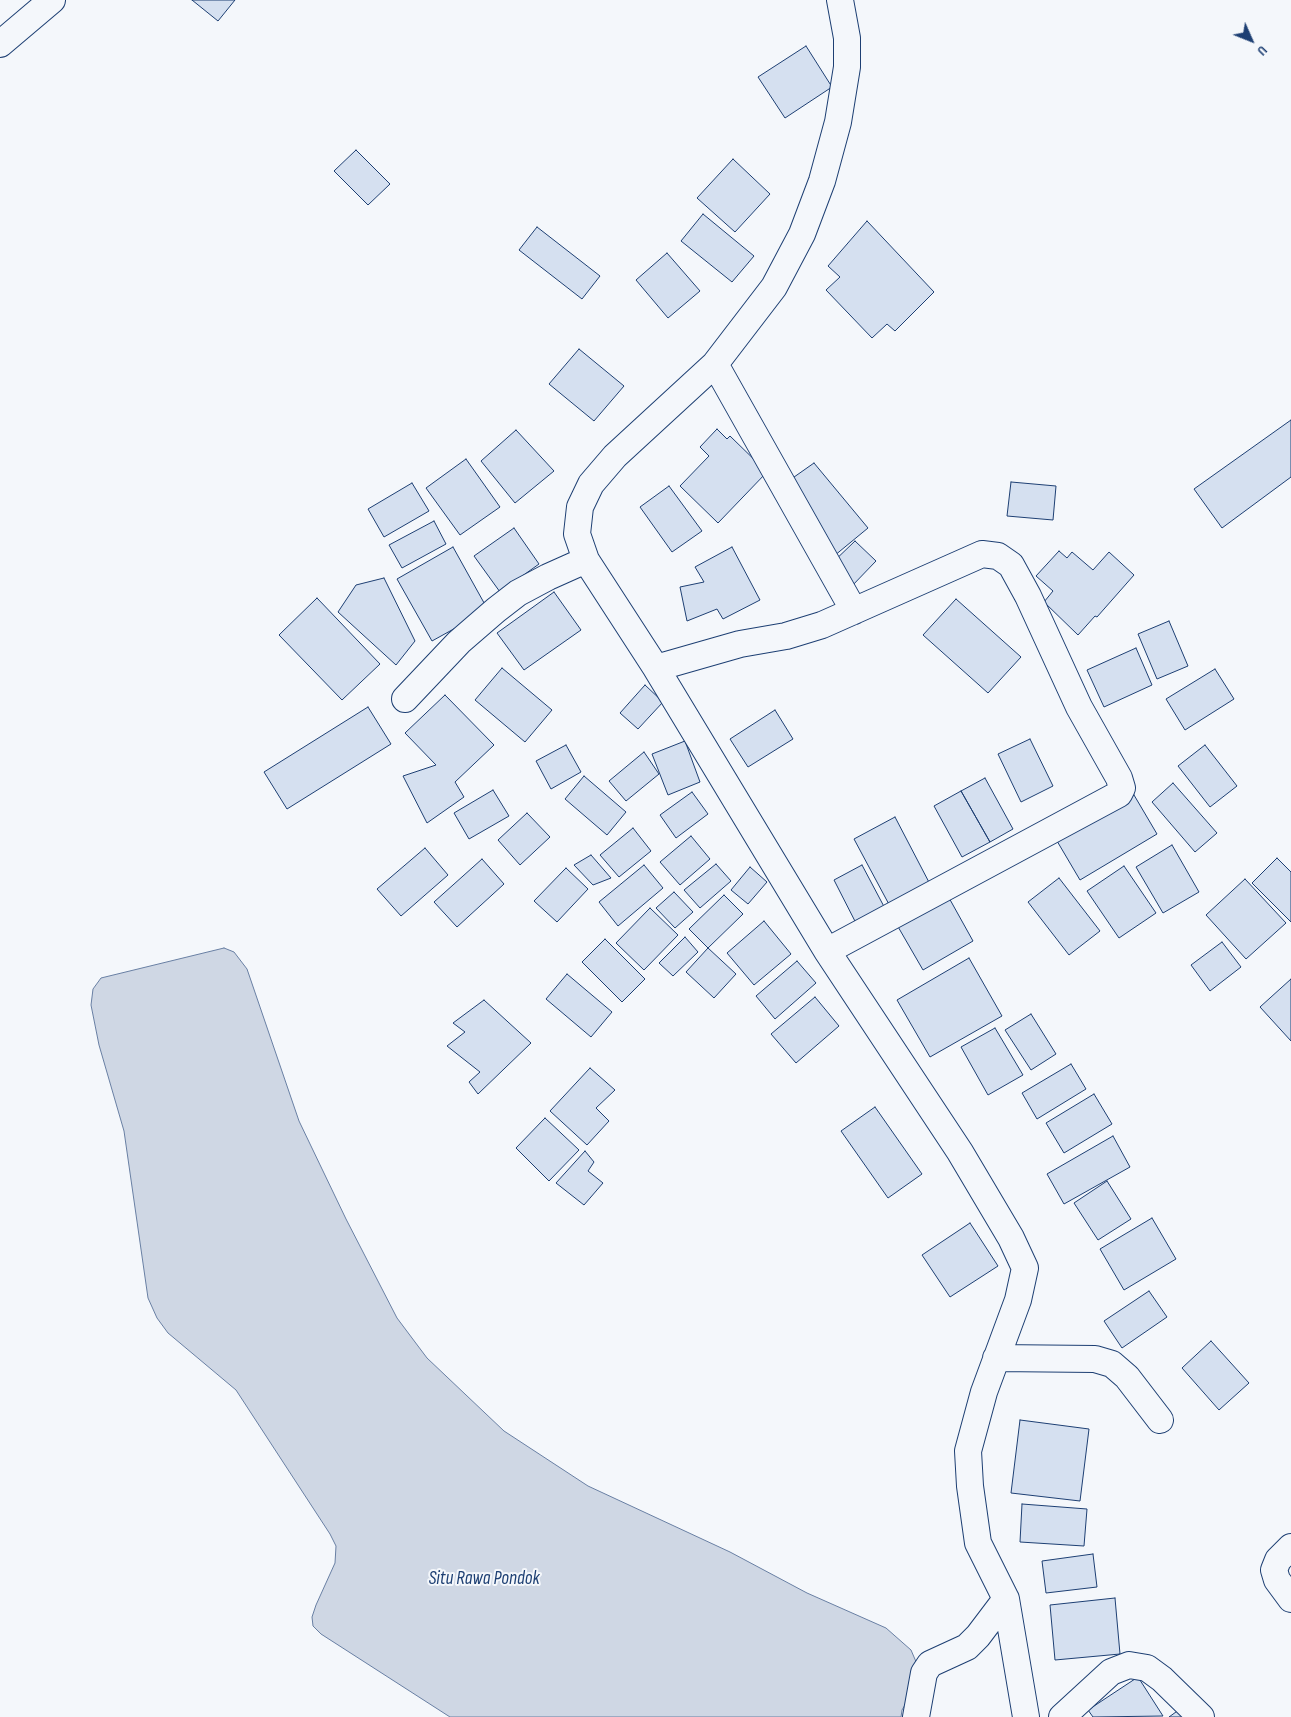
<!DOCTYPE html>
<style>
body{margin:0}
#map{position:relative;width:1291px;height:1717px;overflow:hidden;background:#f4f7fb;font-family:"Sofia Sans Condensed",sans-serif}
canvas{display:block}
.north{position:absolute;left:1226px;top:15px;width:50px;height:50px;-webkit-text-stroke:4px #f4f7fb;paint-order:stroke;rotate:134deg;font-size:14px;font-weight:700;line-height:20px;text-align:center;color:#1d3f73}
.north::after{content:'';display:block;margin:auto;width:18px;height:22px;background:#1d3f73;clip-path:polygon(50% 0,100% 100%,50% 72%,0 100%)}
</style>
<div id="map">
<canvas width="1291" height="1717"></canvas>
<div class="north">U</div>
</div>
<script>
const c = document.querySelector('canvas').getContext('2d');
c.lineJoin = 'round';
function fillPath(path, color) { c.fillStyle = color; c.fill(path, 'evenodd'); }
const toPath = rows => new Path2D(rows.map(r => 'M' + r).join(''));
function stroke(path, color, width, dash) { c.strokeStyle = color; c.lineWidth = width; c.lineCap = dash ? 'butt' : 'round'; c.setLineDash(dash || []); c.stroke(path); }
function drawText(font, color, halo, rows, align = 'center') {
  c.font = font + ' "Sofia Sans Condensed",sans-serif'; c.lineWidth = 4; c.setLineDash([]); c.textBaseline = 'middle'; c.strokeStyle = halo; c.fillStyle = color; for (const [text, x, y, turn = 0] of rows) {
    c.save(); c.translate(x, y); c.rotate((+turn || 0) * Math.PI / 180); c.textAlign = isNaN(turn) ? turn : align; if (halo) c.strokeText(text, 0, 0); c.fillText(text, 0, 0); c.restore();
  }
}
const water = toPath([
 [224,948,234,952,247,969,299,1121,346,1219,397,1318,427,1358,504,1431,588,1486,730,1552,807,1593,886,1628,911,1650,917,1664,913,1691,902,1710,901,1717,450,1717,321,1634,313,1626,312,1617,316,1605,335,1563,336,1546,330,1534,236,1390,168,1333,157,1318,148,1298,124,1131,99,1045,91,1005,93,989,101,978,224,948]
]);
const building = toPath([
 [192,0,235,0,218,21,192,0],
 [806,46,832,87,785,118,758,77,806,46],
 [356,150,390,184,368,205,334,171,356,150],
 [733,159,770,194,735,232,697,198,733,159],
 [703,214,754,256,732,282,681,241,703,214],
 [867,221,934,292,895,331,887,324,872,338,826,290,840,277,828,266,867,221],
 [537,227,600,276,582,299,519,250,537,227],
 [667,253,700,291,668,318,636,280,667,253],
 [579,349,624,386,594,421,549,384,579,349],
 [1291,420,1291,477,1222,528,1194,489,1291,420],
 [717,429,727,439,730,436,767,472,718,523,680,486,709,456,700,447,717,429],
 [516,430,554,471,515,503,481,461,516,430],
 [466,459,500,507,460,535,426,488,466,459],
 [814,463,868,528,834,556,787,482,814,463],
 [1011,482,1056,486,1053,520,1007,516,1011,482],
 [412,483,429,511,384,537,368,509,412,483],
 [669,486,702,531,672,552,640,507,669,486],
 [434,521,446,544,402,568,389,545,434,521],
 [514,528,539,564,500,592,474,556,514,528],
 [855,541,876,561,850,588,829,566,855,541],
 [453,547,488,610,432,641,397,579,453,547],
 [732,547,760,600,723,619,717,609,687,621,680,587,704,582,695,567,732,547],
 [1059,551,1067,558,1072,552,1093,570,1109,552,1134,575,1097,617,1095,616,1078,635,1044,602,1053,591,1036,576,1059,551],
 [384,578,415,641,396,665,338,612,356,585,384,578],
 [554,592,581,630,524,670,497,633,554,592],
 [317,598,380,664,342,700,279,635,317,598],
 [956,599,1021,657,988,693,923,635,956,599],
 [1169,621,1188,666,1157,679,1138,634,1169,621],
 [1136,648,1152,685,1104,707,1087,670,1136,648],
 [502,668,552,710,525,742,475,700,502,668],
 [1215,669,1234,699,1185,730,1166,699,1215,669],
 [645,685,663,702,638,729,620,713,645,685],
 [445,695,494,745,455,782,464,797,427,823,403,776,436,765,405,733,445,695],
 [368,707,391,744,287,809,264,772,368,707],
 [775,710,793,739,748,767,730,739,775,710],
 [1030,739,1053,786,1021,802,998,754,1030,739],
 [685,741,700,782,668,795,652,754,685,741],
 [566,745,581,772,551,789,536,761,566,745],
 [1205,745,1237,786,1210,807,1178,766,1205,745],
 [644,752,659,774,626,801,609,781,644,752],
 [584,776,626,812,607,835,565,799,584,776],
 [985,778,1013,829,990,842,961,791,985,778],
 [1173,783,1217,833,1195,852,1152,802,1173,783],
 [493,790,509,816,469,839,454,813,493,790],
 [961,791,990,842,962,857,934,806,961,791],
 [692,792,708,814,676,838,660,815,692,792],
 [1134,795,1157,834,1080,880,1057,841,1134,795],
 [527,813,550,837,520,865,498,840,527,813],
 [895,817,932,888,892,910,854,839,895,817],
 [633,828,651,851,619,877,600,855,633,828],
 [691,836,710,859,680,885,660,862,691,836],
 [1172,845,1199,892,1163,913,1136,867,1172,845],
 [425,848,448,875,401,916,377,889,425,848],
 [591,855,611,878,593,885,574,865,591,855],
 [1277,858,1291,872,1291,922,1252,883,1277,858],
 [482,859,504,884,457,927,434,902,482,859],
 [716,864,731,881,700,908,684,890,716,864],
 [644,865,663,888,618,926,599,902,644,865],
 [862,865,889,916,860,931,834,880,862,865],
 [1124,866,1156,913,1119,938,1087,891,1124,866],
 [750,867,767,882,748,904,731,890,750,867],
 [566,868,588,889,557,922,534,901,566,868],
 [1059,878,1100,931,1069,955,1028,902,1059,878],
 [1245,879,1286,923,1246,959,1206,915,1245,879],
 [674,892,693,912,675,928,656,908,674,892],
 [724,895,743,914,708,948,689,929,724,895],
 [948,896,973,941,923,970,897,925,948,896],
 [650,908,678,935,644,970,616,943,650,908],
 [764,921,791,954,754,985,727,953,764,921],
 [685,937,698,952,673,976,659,963,685,937],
 [605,939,645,979,622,1002,582,962,605,939],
 [1222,942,1241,967,1210,991,1191,965,1222,942],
 [708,948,736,974,714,998,686,972,708,948],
 [969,958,1002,1016,930,1057,897,1000,969,958],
 [797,961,816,983,775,1019,756,996,797,961],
 [567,974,612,1012,591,1037,546,999,567,974],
 [1291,979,1291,1041,1260,1007,1291,979],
 [815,997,839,1026,796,1063,771,1034,815,997],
 [484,1000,531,1043,478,1094,469,1082,480,1072,447,1046,465,1032,453,1023,484,1000],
 [1031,1014,1056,1054,1031,1070,1005,1030,1031,1014],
 [995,1028,1023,1075,988,1095,961,1047,995,1028],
 [1071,1064,1086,1089,1037,1119,1022,1093,1071,1064],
 [590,1068,615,1090,596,1108,609,1121,587,1145,550,1111,590,1068],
 [1094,1094,1112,1124,1064,1153,1046,1123,1094,1094],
 [875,1107,922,1174,888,1198,841,1131,875,1107],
 [545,1118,579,1150,549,1181,516,1148,545,1118],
 [1113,1136,1130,1167,1064,1204,1047,1174,1113,1136],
 [585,1151,594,1162,588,1171,603,1183,584,1205,556,1183,585,1151],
 [1107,1181,1131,1219,1098,1240,1074,1203,1107,1181],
 [1152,1218,1176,1259,1124,1290,1100,1249,1152,1218],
 [970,1223,998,1266,950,1297,922,1255,970,1223],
 [1149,1291,1167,1317,1122,1348,1104,1321,1149,1291],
 [1211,1341,1249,1383,1219,1410,1182,1368,1211,1341],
 [1020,1420,1089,1429,1080,1501,1011,1493,1020,1420],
 [1022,1504,1087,1509,1084,1546,1020,1542,1022,1504],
 [1093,1554,1097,1587,1046,1593,1042,1561,1093,1554],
 [1115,1598,1120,1654,1055,1660,1050,1605,1115,1598],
 [1138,1677,1163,1716,1093,1717,1088,1710,1138,1677],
 [1187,1704,1197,1717,1169,1717,1187,1704]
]);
const minor = toPath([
 [840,0,847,38,847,67,838,122,822,181,802,234,774,287,715,364,615,456,591,484,580,507,577,534,586,560,656,668,827,951,960,1152,1011,1238,1025,1268,1018,1300,984,1392,968,1451,970,1486,978,1543,1006,1599,1026,1717],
 [0,44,52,0],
 [715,364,854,611],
 [656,668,740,644,786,636,822,625,982,554,998,556,1011,565,1028,596,1079,707,1119,778,1122,788,1119,794,827,951],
 [405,699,459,642,496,610,518,593,548,577,586,560],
 [996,1358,1095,1359,1112,1364,1127,1377,1160,1420],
 [1291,1547,1278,1560,1274,1570,1277,1580,1291,1599],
 [916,1717,924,1673,930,1664,967,1647,978,1636,1006,1599],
 [1062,1717,1111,1672,1129,1665,1147,1668,1162,1679,1201,1717]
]);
const waterNames = [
 ["Situ Rawa Pondok",484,1579]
];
fillPath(water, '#cfd7e4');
stroke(water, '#687fa3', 1);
fillPath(building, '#d5e0f0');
stroke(building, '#1d3f73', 1);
stroke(minor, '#1d3f73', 28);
stroke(minor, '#f4f7fb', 26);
drawText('italic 19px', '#1d3f73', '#f4f7fb', waterNames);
</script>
